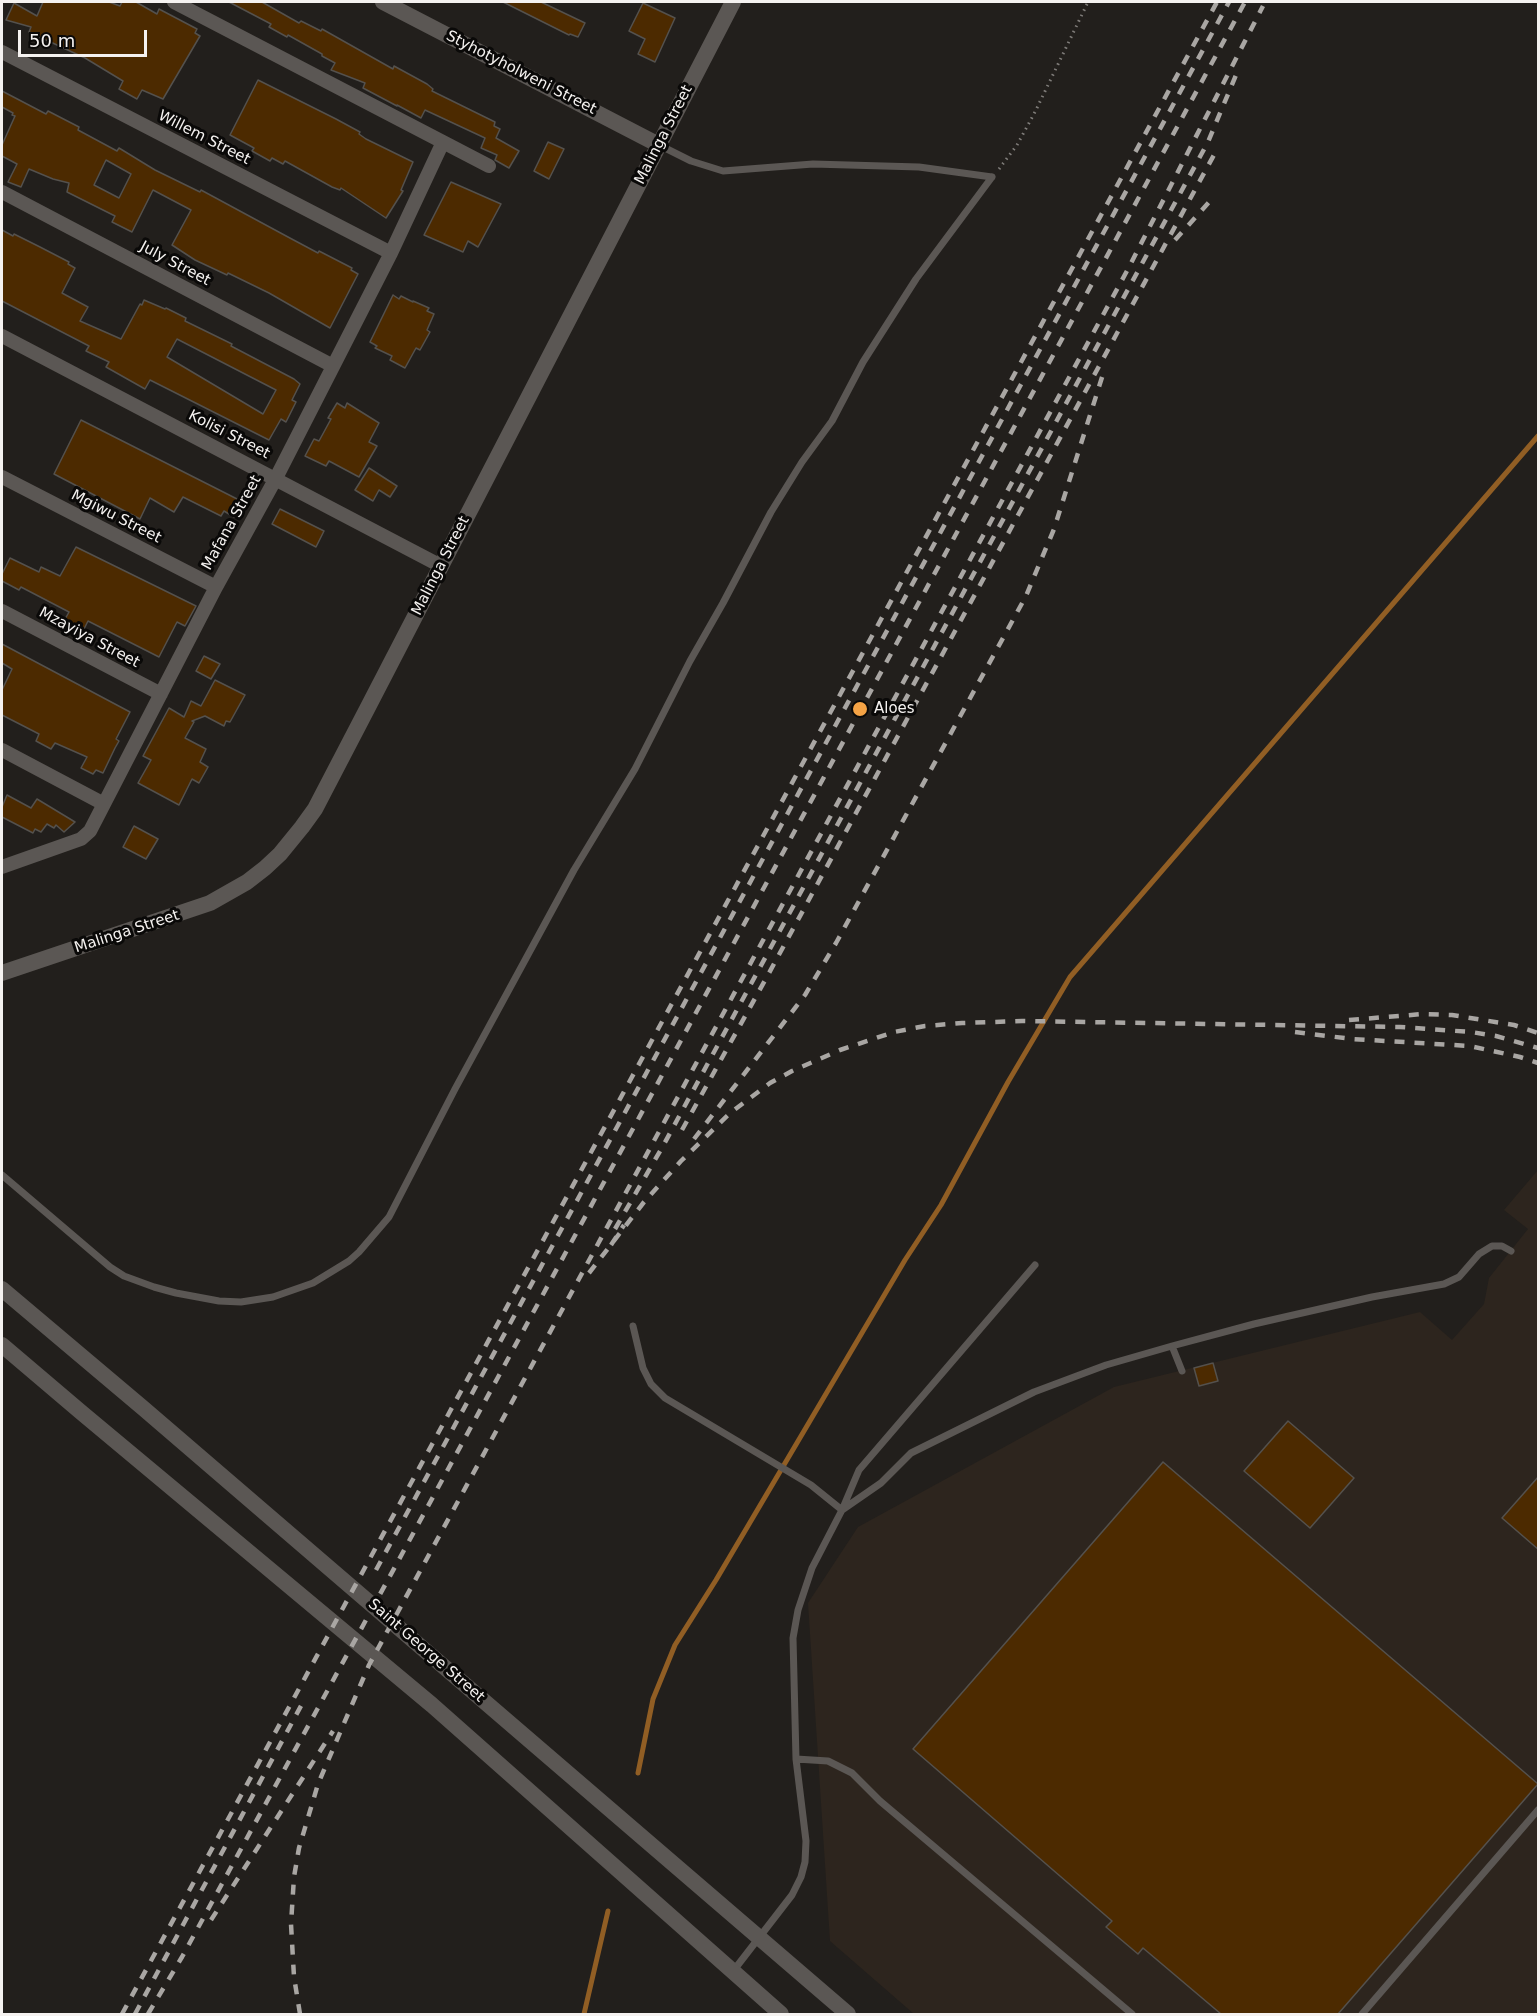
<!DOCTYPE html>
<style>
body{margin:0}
#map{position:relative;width:1540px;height:2016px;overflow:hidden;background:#221f1c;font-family:"DejaVu Sans",sans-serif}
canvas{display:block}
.frame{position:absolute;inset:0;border:3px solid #f5f2f0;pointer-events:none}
.scale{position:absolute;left:18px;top:30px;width:129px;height:27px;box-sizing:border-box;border:3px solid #f5f2f0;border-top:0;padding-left:8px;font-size:18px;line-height:21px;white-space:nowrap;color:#f5f2f0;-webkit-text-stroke:4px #0a0908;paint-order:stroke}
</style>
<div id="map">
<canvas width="1540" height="2016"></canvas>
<div class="frame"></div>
<div class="scale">50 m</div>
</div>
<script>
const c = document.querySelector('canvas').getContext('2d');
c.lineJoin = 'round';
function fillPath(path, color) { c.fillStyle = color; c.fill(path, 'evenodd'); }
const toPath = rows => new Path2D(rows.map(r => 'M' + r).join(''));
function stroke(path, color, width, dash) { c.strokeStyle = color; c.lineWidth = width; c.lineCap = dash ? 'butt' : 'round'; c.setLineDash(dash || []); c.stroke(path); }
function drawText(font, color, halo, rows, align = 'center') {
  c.font = font + ' "DejaVu Sans",sans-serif'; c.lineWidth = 6; c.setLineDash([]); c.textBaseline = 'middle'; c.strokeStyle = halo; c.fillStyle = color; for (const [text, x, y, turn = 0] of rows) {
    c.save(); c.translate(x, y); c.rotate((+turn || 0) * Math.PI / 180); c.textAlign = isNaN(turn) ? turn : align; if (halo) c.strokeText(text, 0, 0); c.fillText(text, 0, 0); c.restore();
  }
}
const built = toPath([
 [1538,1170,1538,2014,914,2014,830,1941,808,1603,858,1527,1114,1387,1420,1312,1452,1340,1484,1304,1489,1278,1528,1229,1504,1210]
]);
const stream = toPath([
 [638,1773,653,1699,675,1645,716,1580,905,1260,941,1205,1008,1082,1070,977,1538,436],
 [584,2014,608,1911]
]);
const building = toPath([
 [43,2,109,2,120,6,122,2,136,2,157,14,159,9,197,29,195,33,200,36,163,99,142,90,137,99,119,89,123,81,85,58,29,32,31,27,6,20,14,3,37,16,43,2],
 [229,2,262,2,299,23,301,21,321,31,322,29,393,69,394,66,427,84,433,89,432,91,495,122,494,126,500,129,496,138,519,151,509,168,495,160,497,155,481,148,485,138,425,110,421,118,397,105,397,106,363,88,365,83,331,70,335,63,322,56,322,54,288,35,287,37,269,27,271,24,229,2],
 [503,2,541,2,585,23,578,37,570,34,569,35,503,2],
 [643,3,675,18,655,62,638,54,645,39,629,31,643,3],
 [258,80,336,119,360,132,359,134,366,139,413,162,401,190,403,191,386,218,341,188,340,190,332,187,285,161,283,164,272,158,270,161,252,151,254,148,230,135,258,80],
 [2,91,46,114,48,111,79,127,78,130,117,151,119,148,155,170,200,192,201,190,288,237,318,253,319,251,352,268,351,270,358,274,330,328,269,293,228,273,227,275,195,260,172,245,191,210,153,190,132,232,112,222,115,216,67,192,69,183,53,179,29,169,21,187,8,182,17,164,2,156,2,145,15,116,12,115,13,113,2,107,2,91],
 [106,160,131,174,119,198,94,185,106,160],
 [548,142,564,149,549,179,534,171,548,142],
 [451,182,501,204,478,247,468,241,463,252,424,235,451,182],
 [2,230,13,236,14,234,40,247,69,262,68,264,75,268,62,293,88,307,80,321,121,339,140,304,142,305,144,300,165,309,166,308,186,318,185,321,232,344,231,346,294,379,300,384,292,400,296,402,286,422,281,419,269,440,150,380,145,389,106,367,109,362,86,351,89,346,2,301,2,230],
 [177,339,276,390,263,414,167,357,177,339],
 [393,295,399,299,401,296,413,302,413,301,429,308,427,311,434,314,427,330,430,332,420,350,416,348,405,368,390,360,392,356,375,348,377,346,370,342,393,295],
 [337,403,345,408,347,403,379,423,369,442,377,446,359,477,329,461,326,466,305,456,314,439,319,441,331,419,328,418,337,403],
 [81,420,243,502,234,517,224,511,221,516,183,497,174,512,150,498,140,519,54,474,81,420],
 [369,468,397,486,390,497,379,490,373,501,355,490,369,468],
 [280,509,324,531,316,547,272,524,280,509],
 [76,547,196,606,185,626,177,622,159,657,88,621,83,631,64,621,69,612,21,587,19,590,2,581,2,574,10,558,39,572,41,567,60,576,76,547],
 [2,644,130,712,116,739,119,741,115,748,103,773,96,770,93,774,81,768,87,757,55,743,51,749,36,741,39,734,2,715,2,690,12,669,2,663,2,644],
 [204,656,220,664,211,679,196,671,204,656],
 [215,680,245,695,230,722,226,721,224,726,205,716,192,721,194,722,185,738,206,749,200,762,208,767,199,783,192,779,179,805,138,783,151,760,143,756,169,708,184,717,191,701,201,706,215,680],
 [7,795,31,808,37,799,75,822,64,832,56,825,54,828,47,824,41,832,35,829,33,833,2,817,2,807,7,795],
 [134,826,158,839,146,859,123,847,134,826],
 [1213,1363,1218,1381,1199,1386,1194,1368,1213,1363],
 [1288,1421,1354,1478,1310,1528,1244,1471,1288,1421],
 [1163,1462,1538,1784,1338,2014,1221,2014,1143,1948,1138,1954,1106,1927,1112,1921,913,1749,1163,1462],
 [1539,1476,1539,1550,1502,1518,1539,1476]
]);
const path = toPath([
 [999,169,1017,145,1035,112,1088,2]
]);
const service = toPath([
 [659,145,691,161,723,171,813,164,919,167,992,177],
 [2,1175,110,1267,124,1276,154,1287,176,1293,219,1301,241,1302,273,1297,313,1283,349,1261,359,1252,389,1217,455,1089,574,870,635,769,690,661,723,603,771,512,802,462,832,421,863,362,916,279,992,177],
 [633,1326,643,1368,651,1384,665,1398,811,1485,842,1510,859,1470,1035,1265],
 [1172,1346,1182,1371],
 [796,1759,828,1761,852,1773,880,1801,1132,2014],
 [734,1970,792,1895,801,1877,805,1862,806,1841,796,1759,793,1638,798,1610,812,1568,842,1510,881,1483,911,1453,1034,1392,1106,1365,1172,1346,1254,1324,1372,1297,1444,1284,1459,1277,1479,1254,1492,1246,1502,1246,1511,1251],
 [1362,2014,1538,1810]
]);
const minor = toPath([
 [174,2,489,166],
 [2,52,391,253],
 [2,192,333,366],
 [2,336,441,566],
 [2,477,216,587],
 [2,611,161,694],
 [2,750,104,804],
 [2,867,81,839,90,831,216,587,276,478,391,253,443,142]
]);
const tertiary = toPath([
 [383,2,659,145],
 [2,973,210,903,247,882,265,868,280,854,302,827,315,809,366,711,733,2]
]);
const secondary = toPath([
 [2,1289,143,1408,848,2014],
 [2,1345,82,1413,432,1705,781,2014]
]);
const rail = toPath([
 [1175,240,1211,200],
 [1349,1020,1423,1014,1452,1015,1514,1025,1538,1033],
 [1295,1032,1352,1039,1470,1046,1520,1057,1538,1063],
 [682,1130,769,973,1215,153],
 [694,1139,805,995,836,943,1026,596,1054,529,1104,371],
 [615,1229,663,1146,1208,142,1236,75],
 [611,1245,624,1225],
 [589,1273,644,1202,681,1161,730,1113,770,1083,792,1071,840,1050,894,1032,925,1026,962,1023,1022,1021,1400,1027,1471,1032,1496,1036,1538,1048],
 [376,1570,1229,2],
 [211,1920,333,1731],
 [122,2014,1217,2],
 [135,2014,302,1704],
 [148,2014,182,1957,396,1565,1245,2],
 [300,2014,294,1977,291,1924,294,1877,299,1848,318,1784,369,1665,1128,269,1263,6]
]);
const markers = [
 [860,709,8,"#f5a345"]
];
const streetNames = [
 ["Styhotyholweni Street",521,73,27],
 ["Malinga Street",664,135,-63],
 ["Willem Street",204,138,27],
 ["July Street",175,264,28],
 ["Kolisi Street",229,435,27],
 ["Mgiwu Street",116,517,27],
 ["Mafana Street",232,523,-61],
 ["Malinga Street",441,566,-63],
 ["Mzayiya Street",89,638,28],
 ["Malinga Street",127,932,-18],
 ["Saint George Street",426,1651,41]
];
const poiNames = [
 ["Aloes",874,709]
];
fillPath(built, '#2d251e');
stroke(stream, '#915e24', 5);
fillPath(building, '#4c2a00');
stroke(building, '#54514d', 1.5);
stroke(path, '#817e7b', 3, [1.5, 4.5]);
stroke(service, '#5b5754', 7);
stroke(minor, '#5b5754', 14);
stroke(tertiary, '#5b5754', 16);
stroke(secondary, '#5b5754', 16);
stroke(rail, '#a9a6a3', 4.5, [10, 10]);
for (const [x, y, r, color] of markers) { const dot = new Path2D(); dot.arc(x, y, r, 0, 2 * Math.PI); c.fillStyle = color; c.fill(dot); stroke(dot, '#0a0908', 2); }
drawText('15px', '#f5f2f0', '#0a0908', streetNames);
drawText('15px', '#f5f2f0', '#0a0908', poiNames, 'left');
</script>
